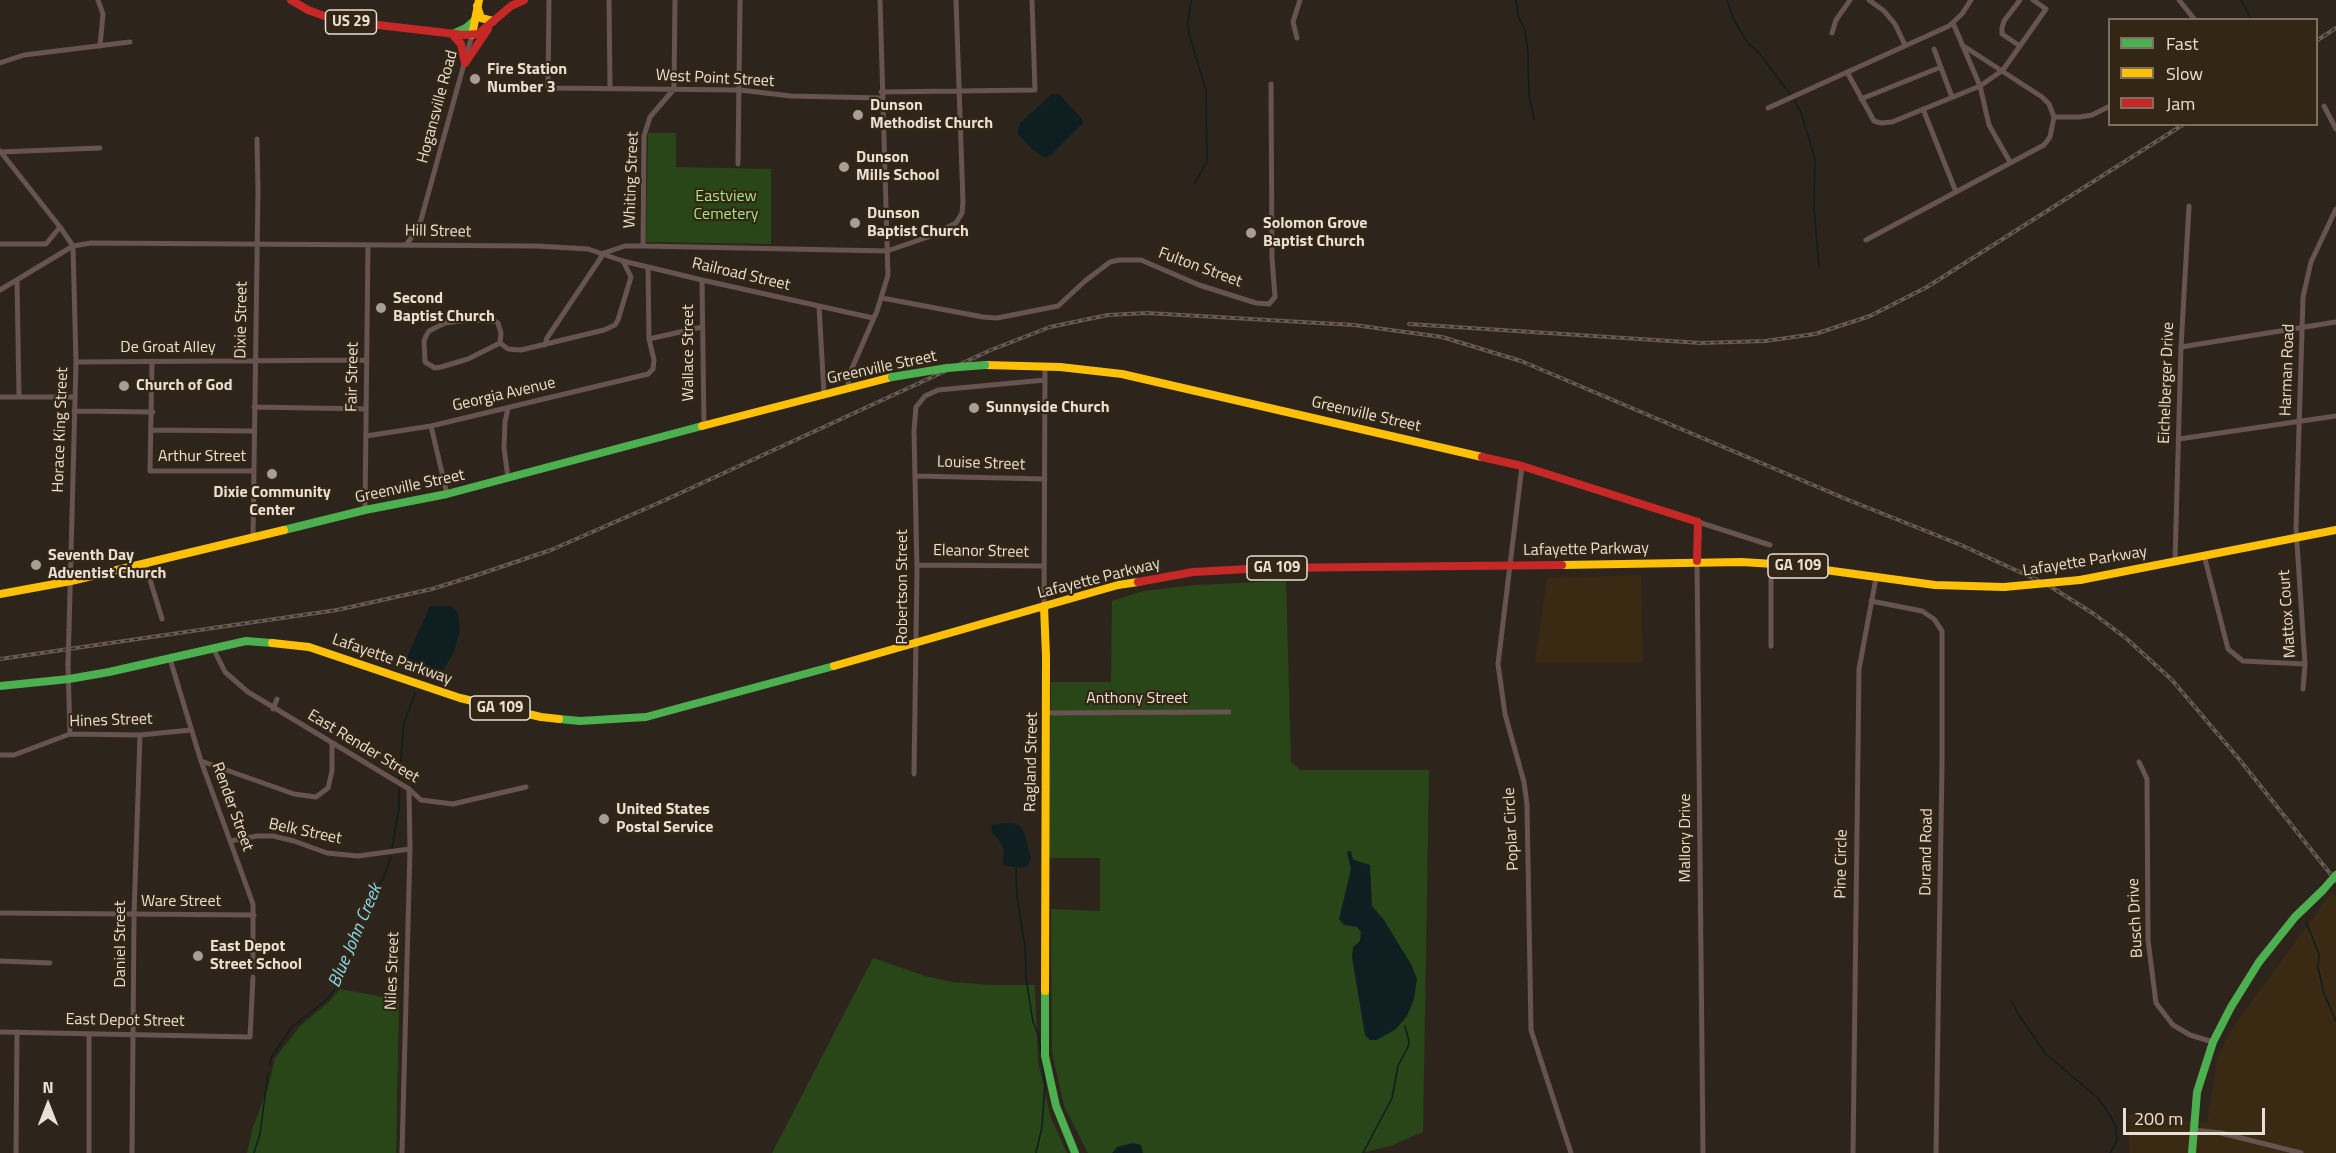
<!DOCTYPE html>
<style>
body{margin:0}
#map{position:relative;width:2336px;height:1153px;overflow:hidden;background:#2d251b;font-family:"Titillium Web",sans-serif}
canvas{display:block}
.legend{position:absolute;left:2108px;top:18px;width:210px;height:108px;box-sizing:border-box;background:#342614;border:2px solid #7c7061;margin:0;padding:8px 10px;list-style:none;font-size:18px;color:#e9e0d5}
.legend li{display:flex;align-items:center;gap:12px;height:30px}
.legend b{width:30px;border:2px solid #7c7061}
.north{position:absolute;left:18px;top:1075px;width:60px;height:60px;-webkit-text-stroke:4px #342614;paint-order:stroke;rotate:0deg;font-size:16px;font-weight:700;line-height:24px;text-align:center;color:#e9e0d5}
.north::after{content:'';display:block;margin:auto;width:21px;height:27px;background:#e9e0d5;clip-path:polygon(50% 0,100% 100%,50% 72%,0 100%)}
.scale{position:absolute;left:2123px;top:1108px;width:142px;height:27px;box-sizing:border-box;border:3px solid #e9e0d5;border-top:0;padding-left:8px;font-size:18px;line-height:21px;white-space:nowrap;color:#e9e0d5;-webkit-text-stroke:4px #342614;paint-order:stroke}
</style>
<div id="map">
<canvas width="2336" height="1153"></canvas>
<ul class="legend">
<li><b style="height:8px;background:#4caf50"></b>Fast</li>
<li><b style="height:8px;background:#ffc107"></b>Slow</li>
<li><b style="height:8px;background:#c62828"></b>Jam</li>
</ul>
<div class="north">N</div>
<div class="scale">200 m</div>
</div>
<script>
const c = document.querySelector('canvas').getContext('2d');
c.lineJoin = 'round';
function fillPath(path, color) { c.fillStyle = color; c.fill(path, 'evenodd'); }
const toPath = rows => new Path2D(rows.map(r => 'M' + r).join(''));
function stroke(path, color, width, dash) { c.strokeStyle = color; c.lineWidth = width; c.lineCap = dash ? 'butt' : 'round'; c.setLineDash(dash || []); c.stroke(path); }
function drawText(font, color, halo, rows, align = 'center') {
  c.font = font + ' "Titillium Web",sans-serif'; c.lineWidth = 4.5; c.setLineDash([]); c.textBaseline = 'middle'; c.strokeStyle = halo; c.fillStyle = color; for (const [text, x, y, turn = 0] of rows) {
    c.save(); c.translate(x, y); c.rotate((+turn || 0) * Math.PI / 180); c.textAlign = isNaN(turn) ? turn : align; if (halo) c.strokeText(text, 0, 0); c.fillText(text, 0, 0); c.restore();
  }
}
const built = toPath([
 [1641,575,1643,663,1535,663,1547,578],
 [2332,892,2336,897,2336,1153,2130,1153,2129,1114,2207,1123,2218,1056,2231,1030]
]);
const green = toPath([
 [648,133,676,133,676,167,771,169,771,244,646,242],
 [1286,581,1291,762,1300,770,1429,770,1423,1132,1390,1146,1361,1153,1088,1153,1064,1106,1052,1052,1051,909,1100,911,1100,858,1049,858,1051,682,1111,682,1112,601,1143,591,1195,585],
 [873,958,925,976,952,982,991,985,1035,985,1038,1061,1051,1118,1067,1153,772,1153],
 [340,989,399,1000,396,1153,247,1153,253,1127,268,1088,275,1058,300,1026,329,1002]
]);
const water = toPath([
 [1052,94,1059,94,1082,119,1083,123,1050,156,1043,157,1031,148,1018,134,1018,130,1020,123],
 [430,606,451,606,458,613,460,630,454,652,442,672,405,662],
 [1008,823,1019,825,1024,831,1031,858,1027,867,1020,868,1003,865,1004,850,999,840,992,832,991,825],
 [1351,851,1352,857,1354,860,1370,865,1372,906,1384,920,1412,966,1417,979,1414,999,1407,1016,1396,1029,1377,1040,1370,1040,1365,1035,1352,957,1353,947,1360,941,1361,932,1357,927,1344,925,1339,919,1351,869,1347,852],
 [1133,1143,1141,1145,1143,1153,1112,1153,1117,1147]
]);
const stream = toPath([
 [1191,0,1188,22,1189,34,1206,90,1207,161,1194,184],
 [1516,0,1518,16,1525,30,1528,52,1529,95,1534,119],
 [1727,0,1734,20,1747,42,1759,53,1790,94],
 [2241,0,2252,20],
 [1794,100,1801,112,1815,159,1814,208,1819,267],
 [421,675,424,668],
 [399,779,404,723,415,693],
 [392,849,399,808,399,788],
 [1016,868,1017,897,1025,946,1026,978,1033,1022,1039,1036,1041,1053],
 [2306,922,2319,954,2318,967,2324,994,2336,1021],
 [2012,1001,2018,1014,2046,1054,2098,1098,2109,1114,2116,1126,2117,1141,2110,1153],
 [270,1065,271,1058,291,1028,324,1002,338,986,347,965,355,940,358,924,371,896,383,879,391,857],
 [254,1153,260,1134,268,1073],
 [1036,1153,1042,1127,1045,1083,1042,1061],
 [1363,1153,1392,1098,1398,1066,1408,1047,1409,1041,1405,1026]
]);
const street = toPath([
 [98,0,103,14,100,46],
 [549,0,548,88,740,90,791,96,881,98],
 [609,0,610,88],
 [1869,0,1884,11,1895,24,1905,45],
 [2179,0,2195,20],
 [1953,23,1980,86,1989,125,2010,162],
 [1832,33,1836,20,1850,0],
 [1297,38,1293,22,1300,0],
 [2020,46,2002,34,2002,28,2004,21,2020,0],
 [1934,49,1952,97],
 [0,63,24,55,130,42],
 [1847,72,1874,121,1881,123,1892,122,1980,86,2003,70,2046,9,2033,0],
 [881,92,1035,90,1032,0],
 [1861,99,1941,67],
 [2324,106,2336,129],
 [1768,108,1949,26,1962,14,1971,0],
 [1923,109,1956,192],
 [2054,117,2080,117,2092,115,2110,106],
 [0,151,60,227,73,246,76,362,69,630],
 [0,152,100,148],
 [738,164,740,0],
 [1866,240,2044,145,2050,137,2054,117,2049,104,2042,97,1962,45],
 [0,244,46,244,60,227],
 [406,245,419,227,472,35],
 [643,246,644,136,650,117,674,89,675,0],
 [604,253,625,246,643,246,887,251,928,237,956,223,962,213,963,202,956,0],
 [17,280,19,396],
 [702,280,704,426],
 [0,290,73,246,91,243,537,246,588,249,623,261,702,280,873,318],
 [882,298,983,317,997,318,1058,306,1085,281,1110,262,1119,260,1141,260,1199,285,1256,303,1269,304,1275,297,1272,258,1271,84],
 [819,306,824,394],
 [649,339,702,327],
 [500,343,468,359,441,367,435,368,425,362,424,341,426,336,429,331,445,323,468,320,495,321,498,323,501,333,500,343,508,349,521,350,604,330,615,325,618,320,631,277,623,261],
 [545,345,547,338,604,253],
 [2181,347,2336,322],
 [152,361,150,471,254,471],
 [76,362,367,360],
 [848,387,849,375,877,311,888,275,880,0],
 [0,397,74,397],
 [254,407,366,409],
 [74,411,153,412],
 [431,426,447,494],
 [152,430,254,431],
 [366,436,431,426,648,374,653,369,654,360,649,339,648,267],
 [2179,439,2336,416],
 [1522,466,1498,664,1505,714,1524,782,1527,805,1531,1030,1571,1153],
 [917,476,1045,479],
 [508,478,504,448,505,422,508,408],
 [365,510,368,245],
 [1698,522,1770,545],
 [253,537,258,190,257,139],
 [2204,555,2228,649,2243,661,2305,664],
 [1697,561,1703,1153],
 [2175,561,2181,347,2189,206],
 [145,563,162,619],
 [1771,564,1771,646],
 [917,565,1044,566],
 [1871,601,1922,611,1934,619,1942,631,1942,762,1936,1153],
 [1044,606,1045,366],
 [213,648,225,672,248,692,409,789,421,800,453,804,526,787],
 [170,659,201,761,253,904,253,967],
 [68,664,70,734],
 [2303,689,2305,664,2296,528,2303,297,2311,262,2336,209],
 [273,709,277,699],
 [1046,713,1229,712],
 [0,755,14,755,70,734,140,735,191,730],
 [201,761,294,794,316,797,328,788,332,771,332,743],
 [2139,762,2147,779,2148,940,2156,1003,2173,1025,2190,1035,2213,1042],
 [914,774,917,570,914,431,916,407,925,396,938,390,1045,380],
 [231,841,257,836,273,836,294,841,327,853,358,856,410,849],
 [0,913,254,915],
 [0,961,50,963],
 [0,1032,250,1037,253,977],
 [2194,1130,2221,1133,2301,1153],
 [16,1153,17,1032],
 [89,1153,89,1034],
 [132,1153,134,915,140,735],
 [402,1153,410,849,409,789],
 [1853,1153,1859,669,1876,578]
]);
const fast = toPath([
 [453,34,466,28,475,20],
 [284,530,365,510,447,494,702,426],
 [0,686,69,679,109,672,246,641,272,643],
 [559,719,580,721,646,717,834,666],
 [1045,991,1045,1056,1056,1106,1075,1153],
 [2192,1153,2197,1092,2213,1042,2231,1007,2259,962,2295,917,2323,890]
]);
const slow = toPath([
 [477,6,481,18,493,21],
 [472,35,479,0],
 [985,365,1060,367,1122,374,1482,457],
 [702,426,892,377],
 [1562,565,1742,562,1789,565,1935,585,2004,587],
 [2080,580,2336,530],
 [0,594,71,581,284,530],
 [1044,606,1046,656,1045,991],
 [272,643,309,647,460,698,541,717,559,719],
 [834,666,1118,585,1138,582]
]);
const jam = toPath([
 [291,0,308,10,335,20,464,35,478,34,511,6,524,0],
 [453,35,461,44,465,63],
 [465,63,488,29],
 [1482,457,1522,466,1698,522,1697,561],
 [1138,582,1193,572,1267,568,1562,565]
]);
const rail = toPath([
 [2316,41,2336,28],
 [1409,324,1701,343,1765,341,1815,334,1870,316,1927,287,2184,124],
 [0,659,337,610,432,589,477,575,551,550,663,501,991,350,1050,327,1108,315,1147,313,1354,325,1442,337,1521,361,1846,499,1961,545,2048,585,2094,614,2127,639,2172,680,2239,759,2336,881]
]);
const streetBridge = toPath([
 [68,664,69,630]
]);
const fastBridge = toPath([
 [892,377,947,368,985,365],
 [2323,890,2336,875]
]);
const slowBridge = toPath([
 [2004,587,2080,580]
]);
const markers = [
 [475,79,6,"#a79f94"],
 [858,115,6,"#a79f94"],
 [844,167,6,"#a79f94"],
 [855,223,6,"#a79f94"],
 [1251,233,6,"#a79f94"],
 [381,308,6,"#a79f94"],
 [124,386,6,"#a79f94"],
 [974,408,6,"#a79f94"],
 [272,474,6,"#a79f94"],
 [36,565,6,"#a79f94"],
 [604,819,6,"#a79f94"],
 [198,956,6,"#a79f94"]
];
const shields = [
 [351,22,51],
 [1798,566,60],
 [1277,568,60],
 [500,708,60]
];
const shieldNames = [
 ["US 29",351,22],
 ["GA 109",1798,566],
 ["GA 109",1277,568],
 ["GA 109",500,708]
];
const poiNames = [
 ["Fire Station",487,70],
 ["Number 3",487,88],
 ["Dunson",870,106],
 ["Methodist Church",870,124],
 ["Dunson",856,158],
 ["Mills School",856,176],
 ["Dunson",867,214],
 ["Baptist Church",867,232],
 ["Solomon Grove",1263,224],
 ["Baptist Church",1263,242],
 ["Second",393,299],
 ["Baptist Church",393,317],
 ["Church of God",136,386],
 ["Sunnyside Church",986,408],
 ["Dixie Community",272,493,"center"],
 ["Center",272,511,"center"],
 ["Seventh Day",48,556],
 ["Adventist Church",48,574],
 ["United States",616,810],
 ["Postal Service",616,828],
 ["East Depot",210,947],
 ["Street School",210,965]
];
const streetNames = [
 ["West Point Street",715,79,3],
 ["Hogansville Road",438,107,-75],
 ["Whiting Street",632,180,-88],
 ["Hill Street",438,232,1],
 ["Fulton Street",1200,268,20],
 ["Railroad Street",741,275,13],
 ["Dixie Street",242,320,-89],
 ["De Groat Alley",168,348],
 ["Wallace Street",689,353,-90],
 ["Greenville Street",882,368,-12],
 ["Harman Road",2288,370,-88],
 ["Fair Street",353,377,-89],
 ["Eichelberger Drive",2167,383,-88],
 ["Georgia Avenue",504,395,-13],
 ["Greenville Street",1366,415,13],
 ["Horace King Street",61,430,-88],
 ["Arthur Street",202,457],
 ["Louise Street",981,464,2],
 ["Greenville Street",410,487,-12],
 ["Lafayette Parkway",1586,550,-1],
 ["Eleanor Street",981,552,1],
 ["Lafayette Parkway",2085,562,-9],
 ["Lafayette Parkway",1099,579,-14],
 ["Robertson Street",903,587,-90],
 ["Mattox Court",2288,614,-94],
 ["Lafayette Parkway",392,660,19],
 ["Anthony Street",1137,699],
 ["Hines Street",111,721,-2],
 ["East Render Street",363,747,31],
 ["Ragland Street",1032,762,-89],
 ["Render Street",232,807,70],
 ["Poplar Circle",1512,829,-93],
 ["Belk Street",305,832,12],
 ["Mallory Drive",1686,838,-90],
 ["Durand Road",1927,852,-89],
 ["Pine Circle",1842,864,-89],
 ["Ware Street",181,902],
 ["Busch Drive",2136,918,-93],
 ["Daniel Street",121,944,-90],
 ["Niles Street",393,971,-88],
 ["East Depot Street",125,1021,1]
];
const parkNames = [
 ["Eastview",726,197],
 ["Cemetery",726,215]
];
const waterNames = [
 ["Blue John Creek",356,936,-67]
];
fillPath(built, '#3b2a13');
fillPath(green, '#284618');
fillPath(water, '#0f1e21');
stroke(stream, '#0f1e21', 1.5);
stroke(street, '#675450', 5);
stroke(fast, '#4caf50', 8);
stroke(slow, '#ffc107', 8);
stroke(jam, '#c62828', 8);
stroke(rail, '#675b55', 4);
stroke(rail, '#342614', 1.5, [4.5]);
stroke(streetBridge, '#675450', 5);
stroke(fastBridge, '#4caf50', 8);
stroke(slowBridge, '#ffc107', 8);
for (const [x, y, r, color] of markers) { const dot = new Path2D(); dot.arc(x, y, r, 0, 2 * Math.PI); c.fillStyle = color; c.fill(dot); stroke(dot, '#342614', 2); }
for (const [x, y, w] of shields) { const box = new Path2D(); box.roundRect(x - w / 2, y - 12, w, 24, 4.5); c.fillStyle = '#342614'; c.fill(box); stroke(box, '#e9e0d5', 1.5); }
drawText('bold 15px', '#e9e0d5', null, shieldNames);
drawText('bold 16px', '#e9e0d5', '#342614', poiNames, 'left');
drawText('16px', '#e9e0d5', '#342614', streetNames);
drawText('16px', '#9fea82', '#342614', parkNames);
drawText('italic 18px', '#81dbf4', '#342614', waterNames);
</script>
